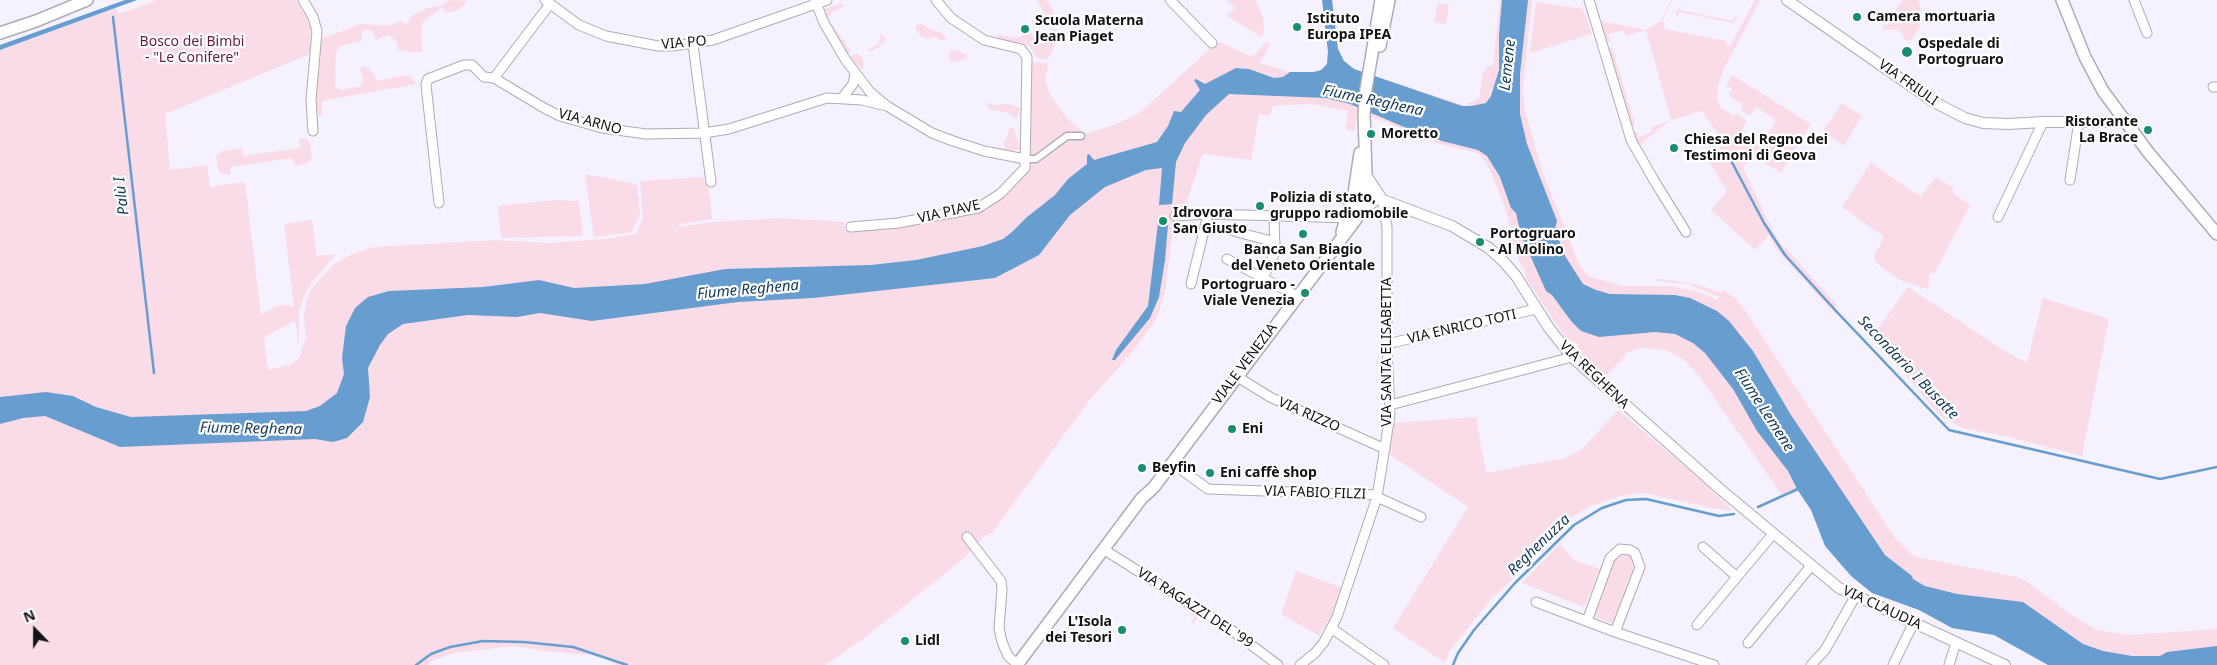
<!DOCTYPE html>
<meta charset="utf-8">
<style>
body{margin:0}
#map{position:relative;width:2217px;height:665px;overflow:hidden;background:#f5f1ff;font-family:"Noto Sans",sans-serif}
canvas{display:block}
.north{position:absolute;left:10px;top:605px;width:50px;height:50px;-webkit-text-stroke:4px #fff;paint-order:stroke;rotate:338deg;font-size:14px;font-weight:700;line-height:20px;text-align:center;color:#131217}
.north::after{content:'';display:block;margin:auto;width:18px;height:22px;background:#131217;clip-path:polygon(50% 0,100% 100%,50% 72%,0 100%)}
</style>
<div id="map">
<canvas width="2217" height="665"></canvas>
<div class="north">N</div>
</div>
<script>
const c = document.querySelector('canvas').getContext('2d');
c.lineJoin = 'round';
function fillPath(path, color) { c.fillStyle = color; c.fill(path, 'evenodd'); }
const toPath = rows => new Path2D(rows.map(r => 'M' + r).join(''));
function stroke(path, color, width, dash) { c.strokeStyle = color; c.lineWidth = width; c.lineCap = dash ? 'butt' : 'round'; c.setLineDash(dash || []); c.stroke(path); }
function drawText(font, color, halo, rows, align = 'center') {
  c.font = font + ' "Noto Sans",sans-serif'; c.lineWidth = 4.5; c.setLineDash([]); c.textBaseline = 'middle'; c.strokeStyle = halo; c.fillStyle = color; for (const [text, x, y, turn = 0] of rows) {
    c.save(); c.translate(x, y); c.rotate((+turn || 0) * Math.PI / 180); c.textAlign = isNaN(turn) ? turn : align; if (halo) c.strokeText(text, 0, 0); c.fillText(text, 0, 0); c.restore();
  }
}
const green = toPath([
 [157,0,295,0,306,16,311,27,310,54,165,114,170,170,207,165,210,187,245,182,261,315,276,306,287,305,294,307,284,224,312,220,317,256,336,254,316,277,306,292,299,310,299,346,295,321,264,337,268,370,292,364,299,358,306,337,304,318,306,302,312,288,333,265,350,255,373,247,497,240,548,243,605,239,636,234,643,217,640,181,703,177,704,182,708,182,712,219,680,224,678,227,713,222,782,218,844,222,845,230,863,230,887,228,977,212,995,202,1009,190,1038,157,1028,157,1031,62,1049,63,1045,79,1050,95,1067,118,1084,134,1114,125,1138,114,1209,50,1208,47,1220,42,1250,56,1255,55,1266,42,1270,44,1260,63,1290,72,1314,72,1321,70,1327,64,1328,47,1337,47,1344,61,1356,70,1470,107,1467,103,1473,102,1479,98,1483,73,1488,66,1493,65,1500,0,1532,0,1523,89,1525,110,1542,171,1579,264,1588,276,1623,286,1670,286,1702,293,1717,300,1719,297,1688,284,1655,281,1656,279,1662,279,1677,281,1699,285,1721,293,1723,290,1735,298,1745,310,1895,538,1913,556,2016,577,2026,581,2071,615,2097,630,2128,635,2217,629,2217,665,2067,665,1995,620,1936,615,1807,486,1791,495,1789,492,1781,494,1699,376,1683,359,1666,350,1642,348,1625,353,1625,356,1605,377,1584,358,1578,350,1578,344,1567,339,1554,321,1526,278,1525,271,1517,257,1510,248,1512,234,1505,207,1489,168,1480,154,1440,144,1370,116,1357,113,1355,131,1346,129,1348,111,1310,104,1273,106,1270,116,1259,114,1251,160,1203,154,1187,201,1186,211,1179,212,1173,227,1165,292,1157,318,1134,350,1088,402,992,533,987,534,964,558,863,639,825,665,616,665,604,658,591,655,544,651,515,646,454,653,432,661,427,665,0,665,0,50,116,8,119,14],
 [449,0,468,1,459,10,446,13,442,7,422,23,421,42,423,49,421,53,398,50,396,41,389,35,376,40,372,30,362,30,362,41,340,46,336,52,335,87,341,90,361,86,363,77,360,70,362,66,370,69,377,81,405,75,412,77,416,84,322,101,322,115,316,116,314,93,321,39,361,24,388,26,400,21,406,24,414,14,431,7,442,6],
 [1037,0,1046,0,1051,5,1054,14,1053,18,1049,19,1045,15],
 [1227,0,1255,0,1263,17,1264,32,1261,37,1227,16,1235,8],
 [1671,0,1672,0,1663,21,1665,24,1664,29,1727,41,1726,45,1730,46,1755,0,1760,0,1724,69,1718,87,1717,100,1721,108,1735,116,1736,113,1747,121,1742,131,1762,143,1776,120,1756,107,1750,116,1740,110,1743,105,1730,96,1729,92,1732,91,1732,88,1726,86,1732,75,1811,124,1781,173,1743,149,1747,162,1743,167,1770,226,1779,241,1837,305,1833,311,1792,267,1775,247,1769,235,1755,250,1711,210,1727,191,1706,157,1725,145,1702,111,1671,120,1638,146,1633,133,1637,132,1639,137,1652,132,1651,127,1671,120,1646,30,1626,36,1623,30,1608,34,1610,41,1607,42,1600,21,1646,30,1662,20],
 [1903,0,1918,0,1921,10,1923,21,1913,39,1907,41,1898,29,1884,30,1882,26,1891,22,1892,16],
 [1536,2,1583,9,1592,34,1530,53],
 [842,3,844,6,831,13,827,19,823,16,824,9],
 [1437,3,1449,4,1446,24,1435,22],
 [1682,4,1680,10,1733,21,1735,15,1737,18,1731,28,1733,23,1679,12,1678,18,1675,13],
 [921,23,931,30,941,32,946,38,944,41,934,37,927,39,922,37,916,30,916,25],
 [832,24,851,51,846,55,837,47,838,36,830,32,827,27],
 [1051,29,1057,29,1059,34,1050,56,1046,60,1037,58,1029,46,1015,45,998,39,998,34,1016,38,1032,33,1035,40,1041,42,1051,37],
 [881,33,886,39,881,46,869,52,868,49,878,44],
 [1612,47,1635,125,1631,127,1608,48],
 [955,50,968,55,966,59,953,62,948,57,950,51],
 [856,54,861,56,863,59,863,70,856,63,850,63,848,57],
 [987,102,994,105,1010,104,1021,109,1016,119,1008,113,988,109],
 [1842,103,1862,116,1844,146,1823,131],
 [1010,127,1014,129,1021,150,1006,150,1003,143,1006,139],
 [305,138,309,140,312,158,307,163,295,166,293,158,230,167,231,175,220,173,218,169,216,156,223,151,242,148,243,156,300,148,299,139],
 [1871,162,1911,191,1921,196,1936,177,1952,187,1954,194,1970,205,1934,274,1930,273,1928,289,1902,281,1882,268,1875,261,1874,255,1881,244,1883,236,1842,207],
 [585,174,637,184,640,215,632,232,594,237],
 [558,200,579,201,583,236,501,238,498,206],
 [1908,287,2003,350,2027,363,2043,298,2109,319,2082,456,2009,437,1962,428,1939,415,1875,339,1876,331],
 [1618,410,1693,473,1733,511,1717,509,1644,493,1624,495,1590,506,1570,518,1537,549,1520,573,1491,599,1449,652,1445,663,1393,628,1468,507,1389,454,1393,423,1476,417,1486,473,1565,458,1582,449],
 [1560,544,1574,560,1600,569,1584,607,1522,583],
 [1617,553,1629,553,1633,558,1634,567,1613,623,1594,617],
 [1296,571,1343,588,1335,609,1319,636,1281,614],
 [1151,584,1200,614,1193,624,1191,622,1195,617]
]);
const water = toPath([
 [125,0,137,0,0,50,0,45],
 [1322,0,1332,0,1338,49,1344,61,1354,69,1462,106,1471,106,1486,103,1491,96,1499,70,1499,34,1502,0,1528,0,1520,74,1520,114,1527,144,1557,221,1555,229,1565,256,1583,284,1596,290,1610,294,1675,295,1690,298,1717,311,1729,321,1753,351,1791,415,1885,555,1912,576,1913,579,1925,586,1957,594,2023,602,2083,644,2103,651,2132,656,2160,656,2167,652,2217,646,2217,665,2048,665,1994,635,1952,628,1919,610,1872,593,1851,576,1825,546,1811,510,1797,489,1788,471,1757,431,1733,389,1705,353,1693,343,1675,334,1655,332,1599,337,1581,331,1571,321,1552,295,1546,291,1521,235,1516,213,1511,208,1500,177,1487,156,1478,150,1442,141,1404,127,1350,104,1326,98,1229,94,1206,115,1185,143,1176,162,1172,204,1159,205,1162,168,1146,170,1105,187,1070,215,1039,255,995,278,813,298,738,302,592,321,540,313,517,317,468,315,403,324,388,334,380,345,368,368,370,397,363,422,347,438,333,442,315,439,120,447,45,416,23,418,0,424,0,397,46,392,73,396,96,407,131,417,306,411,320,406,337,393,344,374,342,358,346,326,355,308,368,297,389,291,483,287,539,280,574,288,645,284,725,269,871,265,916,260,983,246,1003,239,1012,232,1027,217,1055,195,1068,179,1087,164,1087,155,1089,154,1094,160,1157,142,1168,126,1174,111,1181,112,1200,90,1194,80,1196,79,1205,84,1236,68,1249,69,1274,78,1283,77,1290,72,1314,72,1321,70,1327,64,1328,52],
 [1158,223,1168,225,1165,260,1159,297,1150,318,1115,360,1112,360,1116,350,1148,306]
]);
const stream = toPath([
 [113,17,154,373],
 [1726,151,1764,223,1785,255,1836,311,1949,430,2160,479,2217,467],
 [1758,507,1800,488],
 [416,665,431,654,450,647,483,641,524,642,573,647,627,665],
 [1453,665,1458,653,1474,630,1515,583,1574,525,1602,508,1626,500,1646,499,1719,516,1734,514]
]);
const pedestrian = toPath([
 [1025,159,1036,159,1067,136,1081,136]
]);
const minor = toPath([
 [303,0,313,17,317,31,311,100,313,131],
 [545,0,579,25,606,36,658,46,673,46,713,40,827,0],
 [815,0,824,23,845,59,870,92,887,106,932,133,953,141,984,151,1025,159],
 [1170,0,1212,43],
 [1589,0,1631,140,1655,182,1686,232],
 [2134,0,2147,33],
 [693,44,711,182],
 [494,78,550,4],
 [2213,87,2217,87],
 [842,98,853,84,855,73],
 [2070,180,2079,121],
 [439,203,426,85,428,79,464,65,472,65,484,77,494,78,544,108,560,116,602,128,646,134,704,133,729,129,827,98,862,100,887,106],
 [1175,216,1208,214,1352,218],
 [1998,217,2043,122],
 [851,227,898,223,978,208,1000,194,1025,168,1027,57,1021,49,984,40,951,18,936,0],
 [1233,231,1275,242],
 [1227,259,1297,296],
 [1263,278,1275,252,1274,216],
 [1191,284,1208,214],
 [1387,344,1536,309],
 [1236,376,1270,397,1385,449],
 [1390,405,1572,357],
 [1172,463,1208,489,1377,495],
 [1377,497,1421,517],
 [967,537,1001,581,1002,589,999,628,1002,642,1008,656,1017,664],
 [1703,547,1737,577,1773,534],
 [1103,549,1230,629,1278,665],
 [1536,602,1615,632,1714,665],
 [1587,621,1610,558,1620,549,1630,550,1635,553,1640,567,1615,632],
 [1697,625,1737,577],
 [1331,628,1384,665],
 [1748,643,1811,566],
 [1300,665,1315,653,1324,642,1337,617,1377,497,1390,415,1387,344,1387,227,1382,199],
 [1811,665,1825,650,1855,597],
 [1893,665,1914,622],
 [1949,665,1956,642]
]);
const tertiary = toPath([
 [1787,0,1934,102,1965,118,1983,123,2008,124,2043,122,2111,122,2123,119],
 [1366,175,1382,199],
 [1361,184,1364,191,1370,195,1452,226,1489,248,1504,262,1516,276,1549,328,1572,357,1720,489,1839,588,2005,665],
 [1357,218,1377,198]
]);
const secondary = toPath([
 [2062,0,2085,57,2103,91,2148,152,2217,234],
 [0,33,36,21,87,0],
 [1380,46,1389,0],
 [1342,232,1354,193,1360,153],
 [1017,665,1141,499,1154,487,1357,218,1364,191,1366,175,1364,114,1366,89,1381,0]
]);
const markers = [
 [1857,17,5,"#188e71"],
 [1297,27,5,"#188e71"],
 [1025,29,5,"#188e71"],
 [1907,52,6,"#188e71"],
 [2148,130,5,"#188e71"],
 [1371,134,5,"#188e71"],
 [1674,148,5,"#188e71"],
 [1260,206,5,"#188e71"],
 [1163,221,5,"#188e71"],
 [1303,234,5,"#188e71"],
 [1480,242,5,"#188e71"],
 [1305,293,5,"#188e71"],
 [1232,429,5,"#188e71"],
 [1142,468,5,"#188e71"],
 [1210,473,5,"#188e71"],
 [1122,630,5,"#188e71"],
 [905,641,5,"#188e71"]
];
const poiNames = [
 ["Camera mortuaria",1867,17],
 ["Istituto",1307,19],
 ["Europa IPEA",1307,35],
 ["Scuola Materna",1035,21],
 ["Jean Piaget",1035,37],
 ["Ospedale di",1918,44],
 ["Portogruaro",1918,60],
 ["Ristorante",2138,122,"right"],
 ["La Brace",2138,138,"right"],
 ["Moretto",1381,134],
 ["Chiesa del Regno dei",1684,140],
 ["Testimoni di Geova",1684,156],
 ["Polizia di stato,",1270,198],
 ["gruppo radiomobile",1270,214],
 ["Idrovora",1173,213],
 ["San Giusto",1173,229],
 ["Portogruaro",1490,234],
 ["- Al Molino",1490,250],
 ["Banca San Biagio",1303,250,"center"],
 ["del Veneto Orientale",1303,266,"center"],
 ["Portogruaro -",1295,285,"right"],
 ["Viale Venezia",1295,301,"right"],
 ["Eni",1242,429],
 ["Beyfin",1152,468],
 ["Eni caffè shop",1220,473],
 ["L'Isola",1112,622,"right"],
 ["dei Tesori",1112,638,"right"],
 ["Lidl",915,641]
];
const parkNames = [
 ["Bosco dei Bimbi",192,42],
 ["- \"Le Conifere\"",192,58]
];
const streetNames = [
 ["VIA PO",684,43,-5],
 ["VIA FRIULI",1908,83,35],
 ["VIA ARNO",590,122,15],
 ["VIA PIAVE",949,212,-13],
 ["VIA ENRICO TOTI",1462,327,-13],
 ["VIA SANTA ELISABETTA",1387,352,-90],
 ["VIALE VENEZIA",1245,364,-53],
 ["VIA REGHENA",1594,375,44],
 ["VIA RIZZO",1309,415,24],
 ["VIA FABIO FILZI",1315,493,2],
 ["VIA RAGAZZI DEL '99",1195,608,33],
 ["VIA CLAUDIA",1882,608,25]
];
const waterNames = [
 ["Lemene",1508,65,-84],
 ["Fiume Reghena",1373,101,12],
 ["Palù I",122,196,-97],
 ["Fiume Reghena",748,290,-5],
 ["Secondario I Busatte",1908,368,46],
 ["Fiume Lemene",1764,410,57],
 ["Fiume Reghena",251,429,1],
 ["Reghenuzza",1539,545,-44]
];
fillPath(green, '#fadce9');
fillPath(water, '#679dcf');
stroke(stream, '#679dcf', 2.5);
stroke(pedestrian, '#afaaba', 9);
stroke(minor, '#afaaba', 11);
stroke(tertiary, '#afaaba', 12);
stroke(secondary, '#afaaba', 14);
stroke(pedestrian, '#fff', 6);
stroke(minor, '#fff', 9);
stroke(tertiary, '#fff', 10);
stroke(secondary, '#fff', 11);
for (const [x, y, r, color] of markers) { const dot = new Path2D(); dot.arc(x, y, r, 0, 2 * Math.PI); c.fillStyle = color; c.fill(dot); stroke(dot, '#fff', 2); }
drawText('bold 14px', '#131217', '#fff', poiNames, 'left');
drawText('14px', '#691948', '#fff', parkNames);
drawText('14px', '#131217', '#fff', streetNames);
drawText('italic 15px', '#163e60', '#fff', waterNames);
</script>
